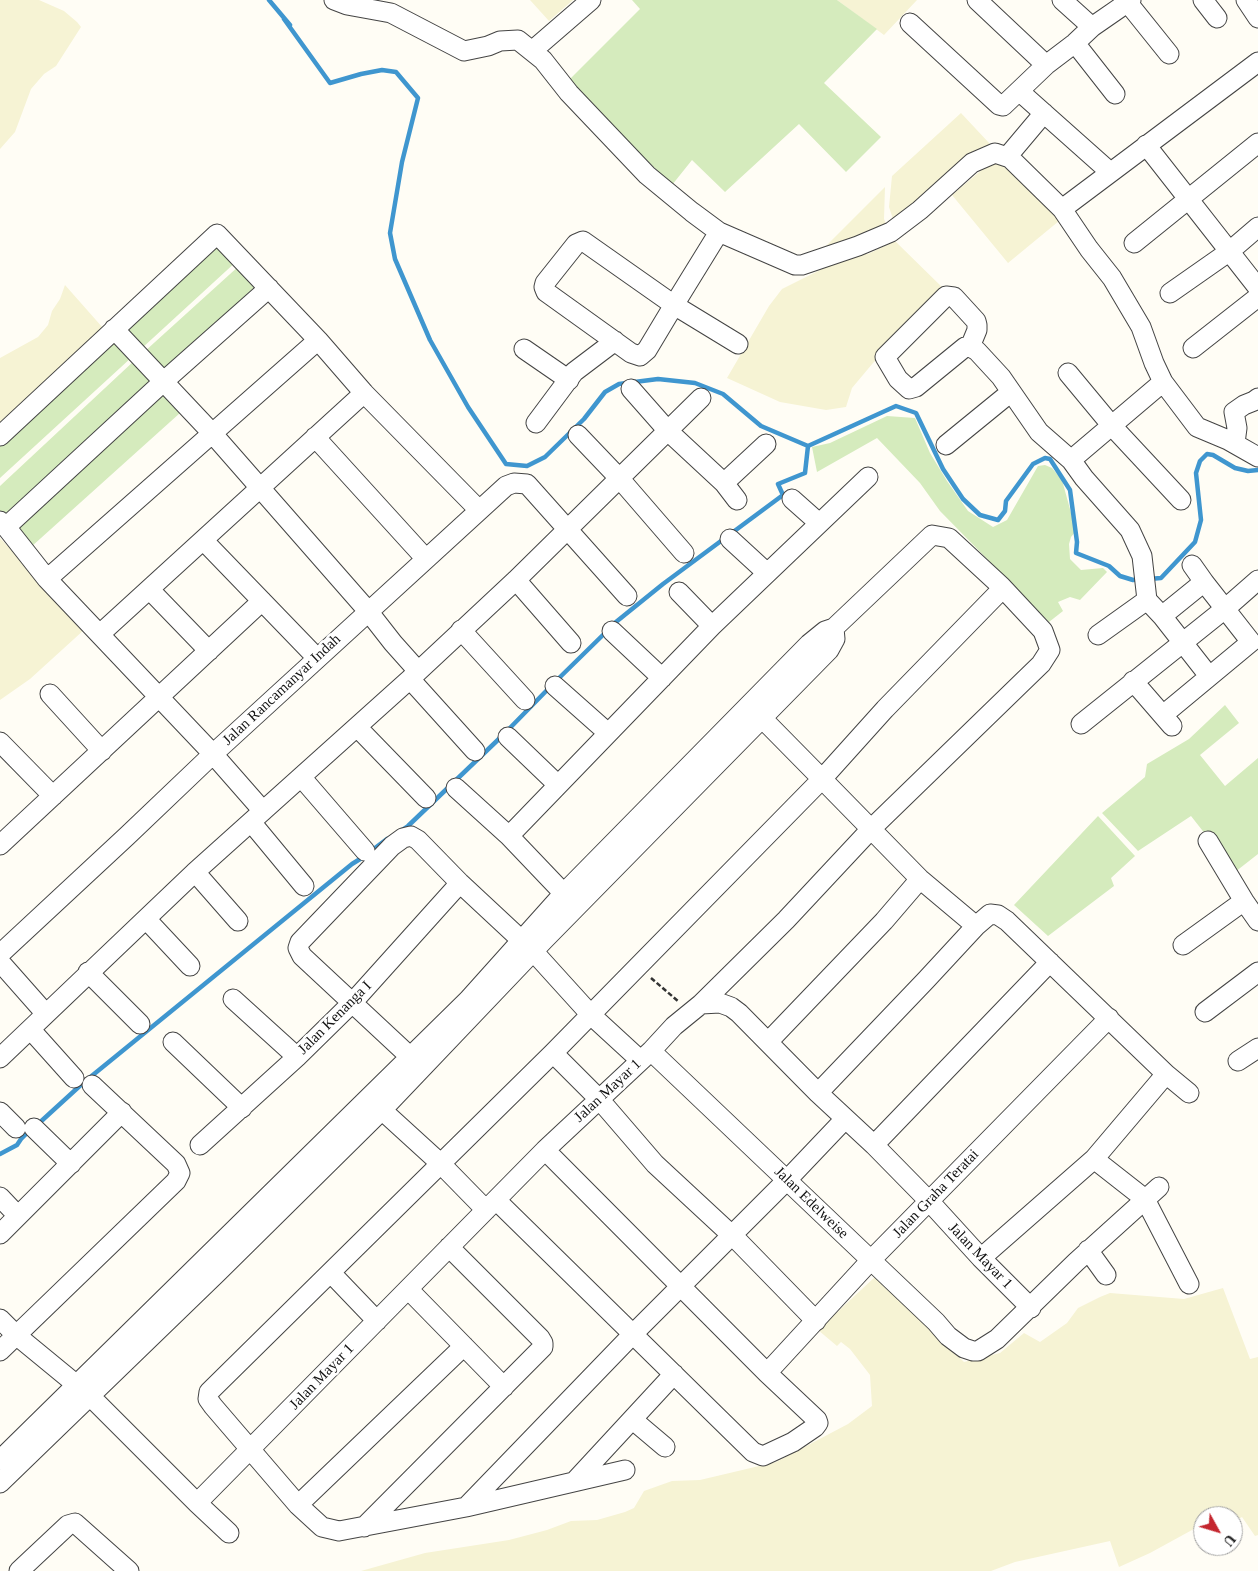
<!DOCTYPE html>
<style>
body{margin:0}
#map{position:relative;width:1258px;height:1571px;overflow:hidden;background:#fffdf5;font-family:"Times New Roman",serif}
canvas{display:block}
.north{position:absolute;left:1193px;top:1506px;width:50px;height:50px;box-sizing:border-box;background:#fff;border:1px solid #a0a0a0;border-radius:50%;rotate:129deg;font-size:14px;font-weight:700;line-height:20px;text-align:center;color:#111}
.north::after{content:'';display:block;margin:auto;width:18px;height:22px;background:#c4262e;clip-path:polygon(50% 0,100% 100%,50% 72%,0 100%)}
</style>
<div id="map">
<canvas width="1258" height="1571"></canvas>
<div class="north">U</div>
</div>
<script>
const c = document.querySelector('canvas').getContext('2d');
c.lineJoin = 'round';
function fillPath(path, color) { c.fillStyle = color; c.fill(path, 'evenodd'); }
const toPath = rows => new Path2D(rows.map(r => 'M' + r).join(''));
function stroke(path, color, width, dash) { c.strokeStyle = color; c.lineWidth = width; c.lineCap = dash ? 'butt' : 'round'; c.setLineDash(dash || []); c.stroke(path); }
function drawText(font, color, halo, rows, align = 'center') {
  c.font = font + ' "Times New Roman",serif'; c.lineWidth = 5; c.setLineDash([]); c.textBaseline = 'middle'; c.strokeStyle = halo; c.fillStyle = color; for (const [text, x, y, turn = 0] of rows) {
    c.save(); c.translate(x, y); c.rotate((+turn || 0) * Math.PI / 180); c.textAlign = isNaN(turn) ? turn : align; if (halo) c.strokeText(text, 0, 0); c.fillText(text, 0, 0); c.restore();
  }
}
const farmland = toPath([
 [0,0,39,0,64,11,77,22,81,27,56,66,44,74,31,89,15,132,0,149],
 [530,0,573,0,549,21],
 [837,0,917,0,884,35],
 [961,113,990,144,894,222,889,207,892,176],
 [1007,162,1043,200,1059,221,1008,263,952,195,984,168,995,163],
 [885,187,884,219,887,226,866,237,825,247],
 [895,241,945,290,873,363,852,388,846,407,826,410,780,402,727,378,769,306,782,289,840,260,861,253,868,254],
 [65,285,103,328,0,426,0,358,38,337,48,325,52,311,60,299],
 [0,538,85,629,30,679,0,700],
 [876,1276,964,1362,1000,1353,1024,1333,1040,1342,1067,1323,1078,1308,1100,1297,1110,1293,1184,1299,1223,1288,1250,1359,1258,1357,1258,1535,1255,1536,1242,1517,1233,1522,1233,1516,1203,1516,1203,1524,1150,1553,1119,1567,1110,1541,1015,1562,991,1571,361,1571,425,1553,509,1540,547,1530,571,1521,597,1520,625,1512,634,1508,644,1491,672,1481,700,1480,776,1462,848,1424,872,1406,870,1375,850,1349,841,1342,837,1346,818,1330]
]);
const green = toPath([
 [632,0,837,0,877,29,824,83,881,137,846,172,799,124,725,192,692,160,672,185,567,82,640,9],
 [220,241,238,260,141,349,122,330],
 [240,265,258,284,162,372,144,352],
 [113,337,132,357,0,478,0,442],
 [135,360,154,380,4,518,0,513,0,486],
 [162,392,180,413,31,547,13,527],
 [887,416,915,418,930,453,947,481,968,511,993,527,1007,520,1038,466,1045,465,1052,468,1062,480,1076,531,1071,537,1069,544,1070,559,1081,570,1103,568,1107,572,1080,600,1070,597,1058,602,1063,611,1049,622,940,511,920,483,877,438,817,472,812,447,830,443],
 [1225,705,1239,723,1200,755,1225,786,1258,758,1258,854,1235,872,1191,816,1138,851,1102,813,1145,777,1147,764,1189,739],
 [1098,816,1135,856,1111,878,1114,886,1048,936,1014,905]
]);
const stream = toPath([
 [269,0,290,25,284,19,330,83,361,74,382,70,396,72,418,98,402,162,390,233,395,259,430,340,468,407,506,464,527,466,545,457,584,419,605,392,619,384,658,379,695,383,723,394,761,426,808,446,896,406,916,413,943,469,963,499,980,515,998,520,1005,511,1006,501,1033,464,1045,458,1050,459,1070,490,1077,542,1076,553,1109,566,1120,576,1133,580,1141,579],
 [1149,579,1161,578,1195,542,1201,520,1196,473,1200,461,1207,454,1213,455,1235,468,1248,471,1258,470],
 [611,626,663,584,783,495,778,484,805,473,808,446],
 [556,681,606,632],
 [507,731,551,686],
 [402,830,408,826,502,736],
 [371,851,387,839],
 [37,1125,83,1083,352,864,365,856],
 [0,1154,17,1145,21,1139,31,1129]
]);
const path = toPath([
 [651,978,679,1002]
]);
const street = toPath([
 [334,0,347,5,391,13,464,51,488,46,500,41,518,40,543,60,569,93,647,175,692,212,719,232,795,265,802,265,858,246,891,232,920,210,972,163,995,153,1010,158,1062,209,1089,249,1112,278,1141,327,1154,363,1163,382,1197,427,1228,440,1258,457],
 [977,0,1046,65],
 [1062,0,1092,27],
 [1203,0,1217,18],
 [1246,0,1258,18],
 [1128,3,1169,54],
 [910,23,999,105,1003,106,1046,65,1075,43,1092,27,1131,0],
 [1075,43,1115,94],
 [532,51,591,0],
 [1019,91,1110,172],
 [1146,145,1258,288],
 [1007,157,1044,113],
 [1062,209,1258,62],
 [719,232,674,305,647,350,640,356,631,353,546,292,544,287,545,283,576,244,583,241,674,305,738,344],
 [1134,243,1258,143],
 [1170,293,1230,251,1258,227],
 [114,329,212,433,368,611,393,643,418,671],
 [970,347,977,330,977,325,976,321,954,297,946,296,885,357,898,379,909,389,916,387,965,347,970,347,977,351,1001,377,1039,432,1071,460],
 [1193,348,1258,297],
 [524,349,569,380],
 [1068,373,1112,426,1181,500],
 [1163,382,1071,460,1084,478,1130,530,1142,556,1147,600,1162,616,1209,676],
 [631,389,668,431,724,483,737,500],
 [536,423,574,372,615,341],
 [578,435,620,479,684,553],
 [0,436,217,234,318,340,364,393,479,510],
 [315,437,426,559],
 [1235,443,1237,428,1234,412,1244,405,1254,401,1258,398],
 [946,445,1011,392],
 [724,483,766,444],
 [792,499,819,523],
 [0,521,6,527,47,579,213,754,263,811],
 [6,527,163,382,269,288],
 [730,539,767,573],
 [204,541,317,658],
 [1192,565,1204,582],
 [47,579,318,340],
 [516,580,571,643],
 [1003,588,885,709,822,779,920,879,976,926,990,914,998,915,1007,921,1166,1074,1189,1093],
 [150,590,209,651],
 [679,592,712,626],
 [1162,616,1204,582,1251,642,1163,715],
 [461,630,525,700],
 [612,631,662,678],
 [100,634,364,393],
 [1098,635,1147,600],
 [410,679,475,751],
 [1133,681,1172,726],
 [555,686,608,733],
 [50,694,102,751],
 [1081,724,1226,608,1258,580],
 [357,727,426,798],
 [508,737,558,785],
 [0,742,53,796],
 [302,778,365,851],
 [456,788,509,836,571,901],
 [251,822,304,886],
 [509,836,712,626,868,477],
 [1208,841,1244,901,1258,921],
 [0,845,262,601],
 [195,872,238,921],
 [146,919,190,966],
 [1183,945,1244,901],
 [0,954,127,836,213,754,506,486,514,483,527,484,627,596],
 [0,962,46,1014],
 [88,972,140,1024],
 [233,999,297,1057],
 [701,1004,786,920,872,828,1041,664,1050,650,1043,631,1001,586,949,538,932,535,834,628],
 [1205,1012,1258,972],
 [31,1030,74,1078],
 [173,1042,242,1108],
 [768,1042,884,921,920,879],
 [651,1051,936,1322,948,1336,964,1348,973,1351,978,1351,997,1339,1076,1262,1159,1187],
 [553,1053,599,1099,655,1164,738,1241,816,1321],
 [0,1058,195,872,410,679,516,580,701,398],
 [1238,1061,1258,1048],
 [419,1065,302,956,298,948,300,942,392,846,403,838,411,836,418,840,460,883,533,951,591,1015,640,1060],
 [818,1093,926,980,976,926],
 [372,1101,440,1163,486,1210],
 [0,1112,16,1128],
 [34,1128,71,1164],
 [200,1145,297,1057,353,1002,460,883],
 [874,1145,1050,962],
 [1094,1159,1145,1199,1189,1284],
 [0,1197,18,1216],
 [496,1200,753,1452,763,1456,793,1442,815,1427,818,1423,817,1420,767,1373,545,1150],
 [0,1234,122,1112],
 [1088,1250,1106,1275],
 [981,1258,1094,1159,1166,1074],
 [331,1273,377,1321],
 [408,1289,504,1387],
 [0,1319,16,1335,89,1395,197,1503,229,1533],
 [0,1351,176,1181,180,1173,176,1164,92,1085],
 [767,1373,871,1260,1109,1018],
 [633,1420,665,1447],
 [0,1460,468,1000,563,894,809,644,825,631,834,628,835,639,829,650,544,940,383,1109,217,1273,0,1483],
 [625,1470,466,1507,339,1531,322,1527,298,1505,213,1406,208,1399,209,1392,553,1053,822,779,754,710],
 [575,1481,674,1374],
 [197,1503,545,1150,651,1051,674,1026,701,1004,720,1003,731,1007,739,1013,818,1093,874,1145,929,1201,981,1258,1031,1308],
 [298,1505,464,1346],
 [466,1507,633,1334,787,1180,845,1119],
 [364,1527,543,1347,543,1343,540,1338,449,1247],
 [19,1571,68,1525,75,1523,129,1571]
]);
const streetNames = [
 ["Jalan Rancamanyar Indah",282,690,-43],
 ["Jalan Kenanga I",335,1018,-45],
 ["Jalan Mayar 1",608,1091,-43],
 ["Jalan Graha Teratai",936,1194,-46],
 ["Jalan Edelweise",811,1203,44],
 ["Jalan Mayar 1",980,1256,46],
 ["Jalan Mayar 1",322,1377,-46]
];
fillPath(farmland, '#f6f3d4');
fillPath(green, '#d5ebbd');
stroke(stream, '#3f96cf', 4.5);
stroke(street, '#444', 21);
stroke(path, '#333', 2.5, [5, 2.5]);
stroke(street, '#fff', 19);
drawText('15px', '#111', '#fff', streetNames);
</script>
